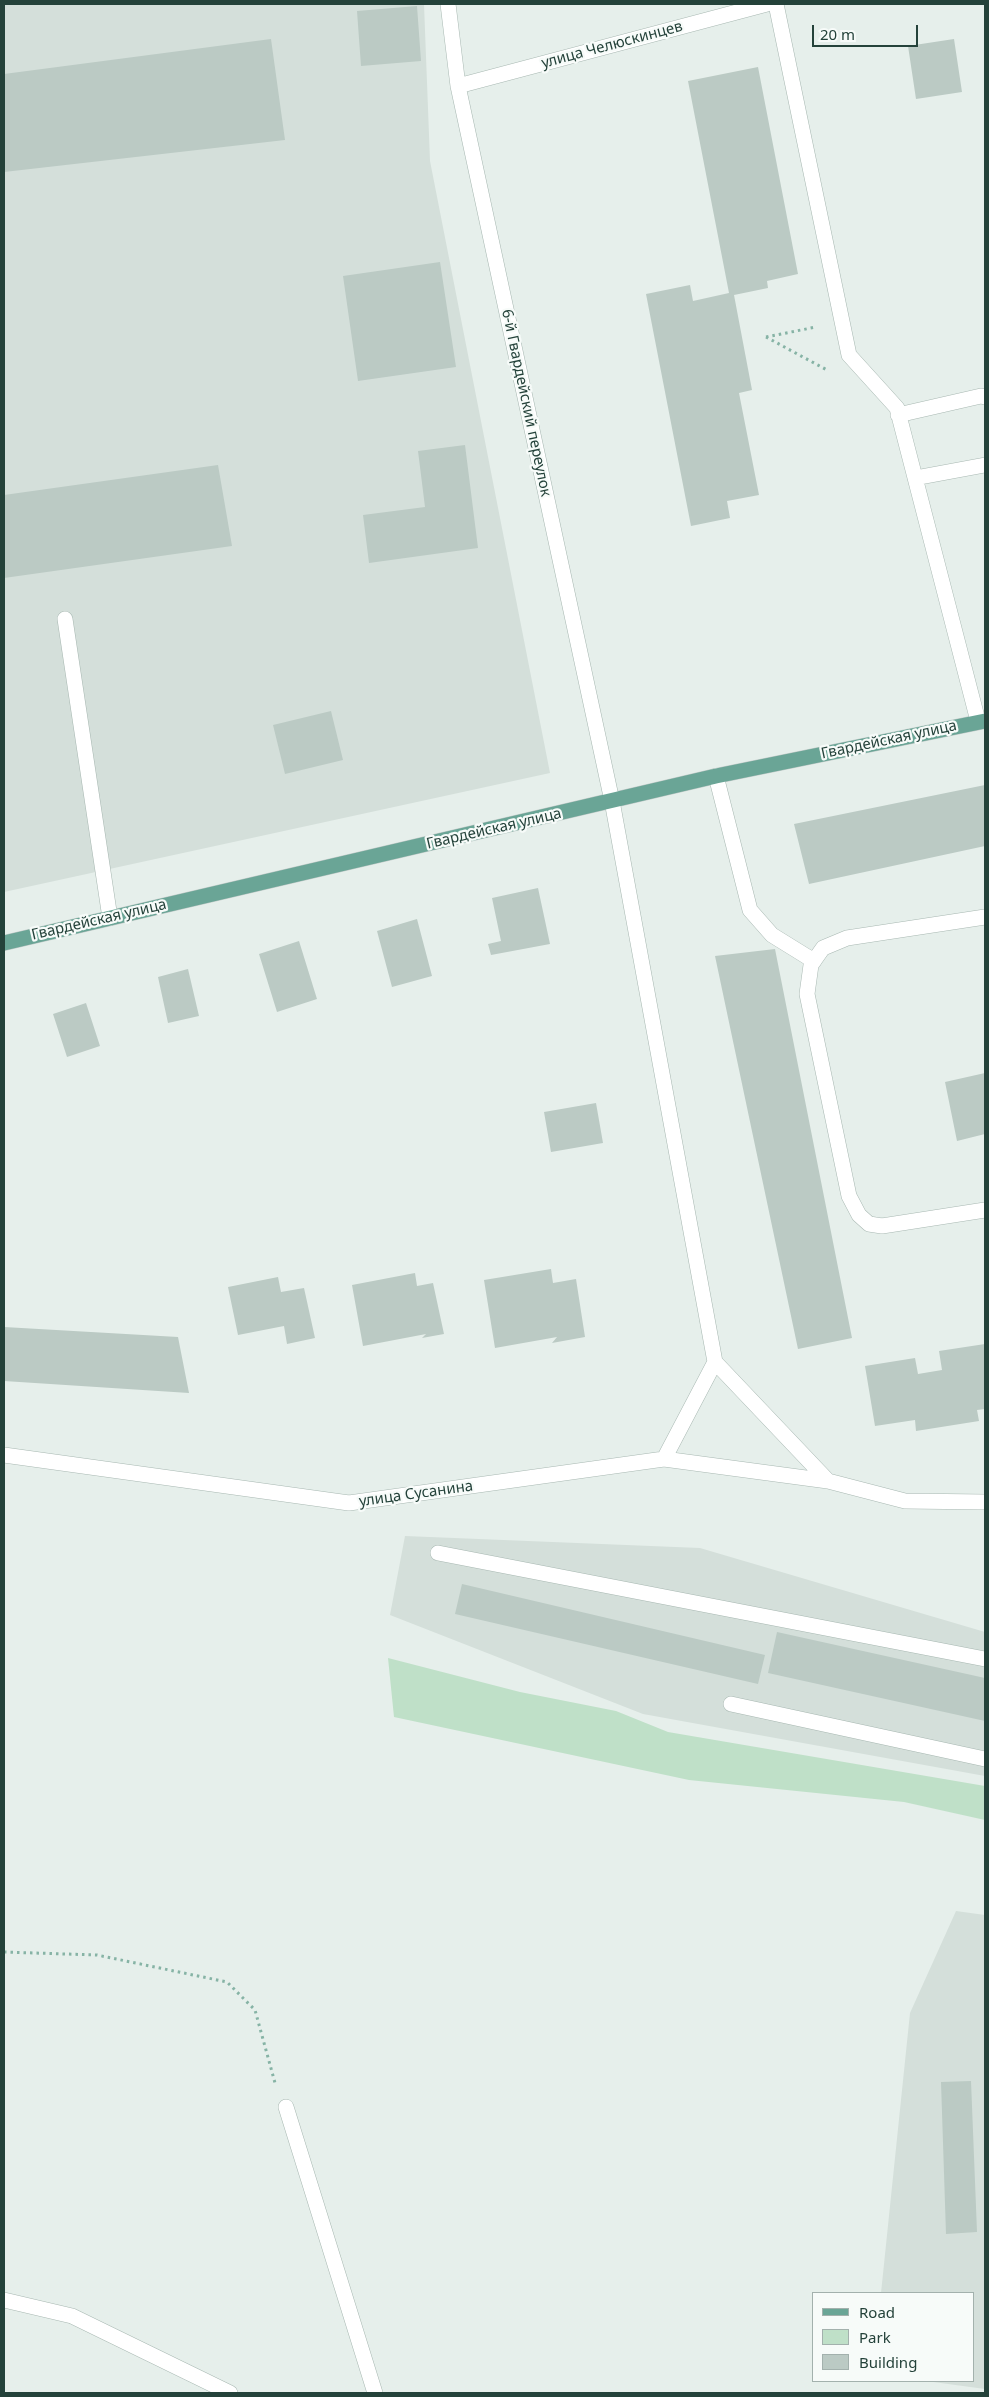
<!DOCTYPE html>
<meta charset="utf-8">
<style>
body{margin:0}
#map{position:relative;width:989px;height:2397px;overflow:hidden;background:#e6efeb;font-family:"Noto Sans",sans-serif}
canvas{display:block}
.frame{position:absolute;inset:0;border:5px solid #24423a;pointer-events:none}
.legend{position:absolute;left:812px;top:2292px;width:162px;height:90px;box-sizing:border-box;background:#f7fbf9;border:1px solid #a3b1ad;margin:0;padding:6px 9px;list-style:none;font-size:15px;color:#24423a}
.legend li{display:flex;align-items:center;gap:10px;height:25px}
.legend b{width:25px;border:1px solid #a3b1ad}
.scale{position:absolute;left:812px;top:25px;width:106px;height:22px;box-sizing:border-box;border:2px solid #24423a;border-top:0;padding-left:6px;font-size:15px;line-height:18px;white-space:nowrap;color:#24423a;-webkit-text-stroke:4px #f7fbf9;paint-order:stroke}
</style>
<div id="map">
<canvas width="989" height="2397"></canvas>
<div class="frame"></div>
<ul class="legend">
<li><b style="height:6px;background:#6aa596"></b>Road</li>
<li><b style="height:14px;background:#bfe0c8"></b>Park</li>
<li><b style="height:14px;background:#bbcac4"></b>Building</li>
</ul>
<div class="scale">20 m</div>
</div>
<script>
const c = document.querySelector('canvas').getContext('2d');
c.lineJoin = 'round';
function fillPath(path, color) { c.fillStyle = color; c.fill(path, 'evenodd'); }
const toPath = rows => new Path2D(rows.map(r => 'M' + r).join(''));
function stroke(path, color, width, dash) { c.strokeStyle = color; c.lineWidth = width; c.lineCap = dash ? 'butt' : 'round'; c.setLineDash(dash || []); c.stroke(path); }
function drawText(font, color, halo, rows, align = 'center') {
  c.font = font + ' "Noto Sans",sans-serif'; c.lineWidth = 4.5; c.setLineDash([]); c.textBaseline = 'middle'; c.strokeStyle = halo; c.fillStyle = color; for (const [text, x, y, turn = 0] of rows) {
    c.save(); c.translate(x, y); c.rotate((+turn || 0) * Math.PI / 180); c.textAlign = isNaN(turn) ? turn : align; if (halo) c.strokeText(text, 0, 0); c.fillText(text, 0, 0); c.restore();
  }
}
const built = toPath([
 [4,4,424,4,430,161,550,773,4,892],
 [405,1536,700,1548,985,1632,985,1776,643,1714,390,1615],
 [956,1911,985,1915,985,2389,926,2381,973,2381,973,2293,881,2293,910,2013]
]);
const green = toPath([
 [388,1658,520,1692,616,1711,668,1732,985,1786,985,1820,904,1802,689,1780,394,1717]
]);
const building = toPath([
 [417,6,421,61,361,66,357,11],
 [271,39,285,140,4,172,4,74],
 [954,39,962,92,916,99,908,46],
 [758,67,798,274,767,281,768,288,734,295,752,390,739,393,759,495,727,501,730,518,691,526,646,294,690,285,693,301,729,293,688,81],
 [440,262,456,367,358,381,343,276],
 [465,445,478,548,369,563,363,515,425,507,418,451],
 [218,465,232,546,4,578,4,495],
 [331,711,343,760,285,774,273,725],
 [985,785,985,846,809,884,794,824],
 [538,888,550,944,491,955,488,944,501,941,492,898],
 [417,919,432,976,392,987,377,931],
 [299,941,317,999,277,1012,259,954],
 [775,949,852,1338,798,1349,715,956],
 [188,969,199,1016,168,1023,158,977],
 [86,1003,100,1046,67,1057,53,1014],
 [985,1073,985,1134,957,1141,945,1082],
 [596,1103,603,1143,551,1152,544,1112],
 [551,1269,553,1283,576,1279,585,1337,552,1343,557,1337,495,1348,484,1280],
 [415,1273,417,1286,433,1283,444,1334,422,1338,426,1334,363,1346,352,1285],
 [278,1277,281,1292,304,1288,315,1338,287,1344,284,1326,238,1335,228,1287],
 [4,1327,178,1337,189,1393,4,1381],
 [985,1344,985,1409,977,1410,979,1421,916,1431,915,1420,875,1426,865,1366,915,1358,918,1374,942,1370,939,1351],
 [462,1584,765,1655,758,1684,455,1614],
 [777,1632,985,1678,985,1721,768,1673],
 [971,2081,977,2232,946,2234,941,2082]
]);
const path = toPath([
 [766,337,827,370],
 [766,337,816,327],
 [4,1952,97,1955,227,1982,255,2010,275,2083]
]);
const service = toPath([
 [776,4,849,355,897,408,978,721],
 [898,415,981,396,985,397],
 [915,478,985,465],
 [65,619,110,918],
 [716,776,750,910,772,935,814,961],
 [612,801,715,1362,828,1481],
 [985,917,847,938,823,948,811,965,807,994,849,1196,859,1215,869,1224,882,1226,985,1210],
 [4,1455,349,1503,664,1459,828,1481,905,1501,985,1502],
 [664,1459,715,1362],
 [438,1553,985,1659],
 [731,1704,985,1759],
 [286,2107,375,2393]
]);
const minor = toPath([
 [448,4,458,86,612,801],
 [458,86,767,4],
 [4,2300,72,2316,230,2393]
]);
const primary = toPath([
 [4,943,716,776,985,721]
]);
const streetNames = [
 ["улица Челюскинцев",612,45,-15],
 ["6-й Гвардейский переулок",526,403,78],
 ["Гвардейская улица",889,740,-12],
 ["Гвардейская улица",494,829,-13],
 ["Гвардейская улица",99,920,-13],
 ["улица Сусанина",416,1494,-8]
];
fillPath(built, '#d4dfda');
fillPath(green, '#bfe0c8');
fillPath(building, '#bbcac4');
stroke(service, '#a8b8b2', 16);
stroke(minor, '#a8b8b2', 16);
stroke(primary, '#c2cac8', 16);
stroke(path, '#86b3a5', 3, [2.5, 4]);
stroke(service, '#fff', 15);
stroke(minor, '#fff', 15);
stroke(primary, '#6aa596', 15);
drawText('15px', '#24423a', '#f7fbf9', streetNames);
</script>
